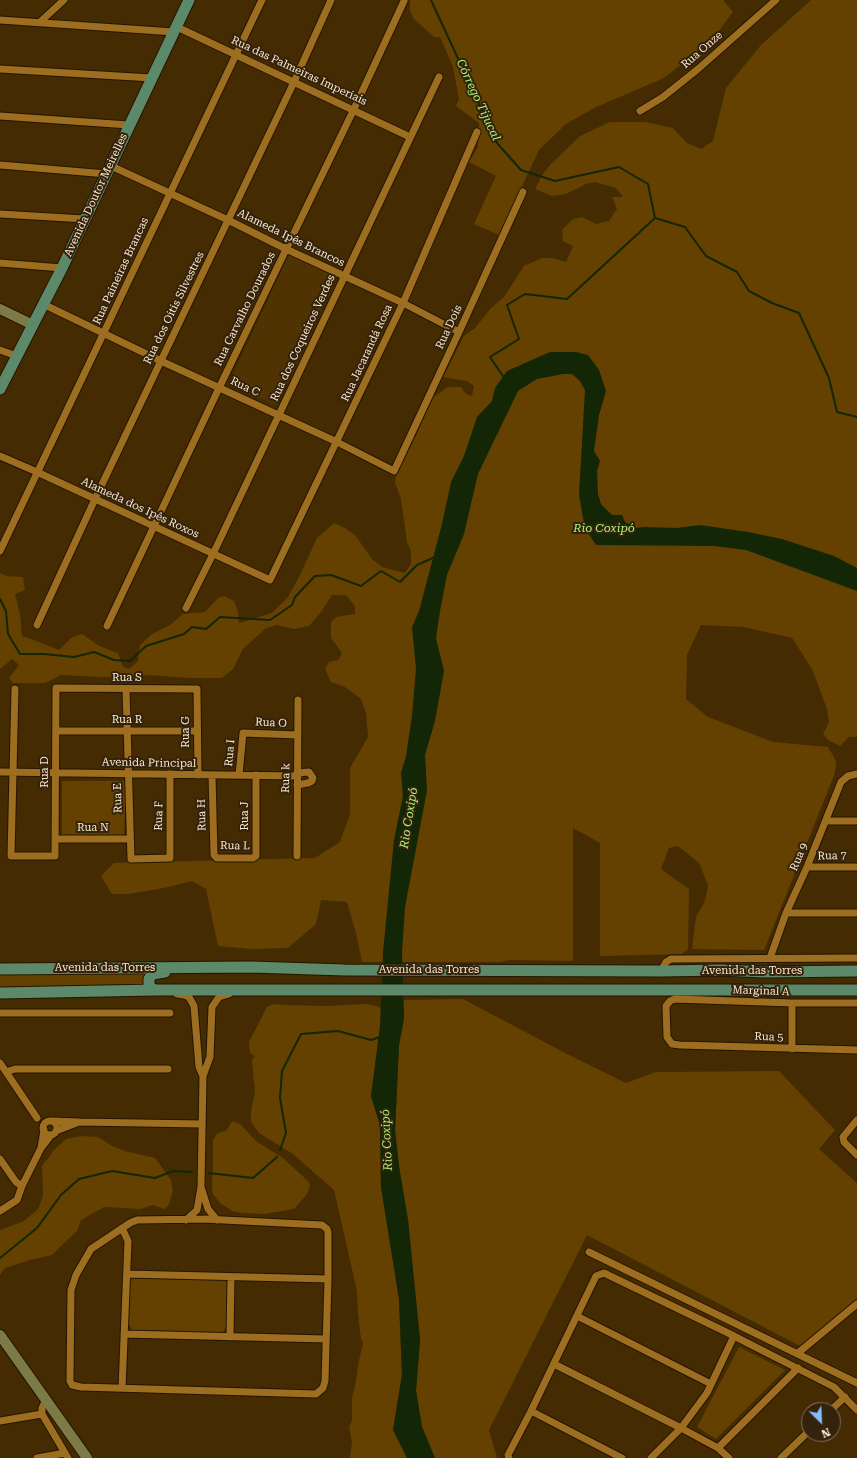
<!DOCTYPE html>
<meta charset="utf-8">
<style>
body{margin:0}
#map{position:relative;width:857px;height:1458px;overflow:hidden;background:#442b01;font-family:"Roboto Serif",serif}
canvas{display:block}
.north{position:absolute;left:801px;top:1402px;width:40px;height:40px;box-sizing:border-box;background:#33230c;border:1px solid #847259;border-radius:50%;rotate:156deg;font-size:11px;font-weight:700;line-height:16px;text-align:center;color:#fee8cd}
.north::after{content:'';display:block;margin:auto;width:14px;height:18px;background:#87bbfb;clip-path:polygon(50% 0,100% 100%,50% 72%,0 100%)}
</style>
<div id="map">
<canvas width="857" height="1458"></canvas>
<div class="north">N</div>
</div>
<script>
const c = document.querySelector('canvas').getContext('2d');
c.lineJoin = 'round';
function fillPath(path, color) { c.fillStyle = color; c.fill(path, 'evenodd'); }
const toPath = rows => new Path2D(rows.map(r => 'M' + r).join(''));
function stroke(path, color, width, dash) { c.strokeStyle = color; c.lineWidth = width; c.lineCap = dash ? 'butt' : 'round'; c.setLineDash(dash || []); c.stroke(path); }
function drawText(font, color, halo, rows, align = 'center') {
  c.font = font + ' "Roboto Serif",serif'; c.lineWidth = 4; c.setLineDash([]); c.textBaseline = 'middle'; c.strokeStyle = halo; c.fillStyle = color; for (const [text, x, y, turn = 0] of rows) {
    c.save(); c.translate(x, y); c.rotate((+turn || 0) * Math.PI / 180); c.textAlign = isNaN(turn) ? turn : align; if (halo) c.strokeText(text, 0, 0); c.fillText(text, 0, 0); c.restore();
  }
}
const built = toPath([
 [289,254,337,276,277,406,229,384]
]);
const green = toPath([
 [410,0,723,0,733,12,712,40,664,78,594,108,566,124,539,150,499,235,474,224,496,176,469,162,478,147,479,123,456,106,459,99,453,67,440,37,434,37,414,19,410,11],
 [811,0,857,0,857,737,849,737,840,746,828,740,823,734,829,722,827,709,812,669,792,638,743,627,701,625,687,655,686,699,708,717,773,742,828,747,836,761,835,773,764,950,692,949,696,917,705,901,708,885,699,863,678,846,669,848,661,869,689,889,688,949,682,954,600,956,600,843,573,828,573,961,509,960,500,962,362,962,356,933,347,902,321,900,316,924,288,948,251,949,218,946,206,889,192,881,169,887,129,894,112,894,101,876,114,863,315,858,340,842,350,814,350,768,368,737,366,713,361,699,345,687,331,682,325,669,329,662,338,660,342,653,331,638,331,622,336,617,355,614,355,606,346,595,332,595,321,612,309,626,294,629,277,625,266,628,243,649,233,669,222,678,189,678,149,675,101,677,61,675,45,683,13,683,9,678,19,665,12,659,0,669,0,573,7,576,23,577,25,590,15,594,20,614,22,636,34,640,59,650,71,638,82,634,99,646,118,653,123,667,129,669,138,661,140,645,152,634,170,625,183,614,205,612,218,598,224,596,234,601,238,612,239,623,272,613,288,597,299,577,317,538,334,523,345,528,355,535,372,559,382,567,405,573,411,564,411,551,407,542,401,499,395,483,396,475,416,436,432,398,448,387,461,387,466,394,472,396,474,386,467,381,443,377,464,336,475,328,491,308,504,297,524,266,542,258,552,258,566,262,573,246,563,241,562,230,573,219,582,217,596,224,609,221,617,209,612,197,623,197,616,188,595,182,586,184,566,194,552,196,535,189,543,174,550,165,580,136,610,122,646,122,673,128,687,143,701,149,713,141,726,88,761,45],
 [62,781,126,781,124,836,62,838],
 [0,974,149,974,146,987,0,988],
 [463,999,569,1055,626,1083,656,1072,779,1071,835,1130,819,1149,857,1183,857,1298,802,1347,587,1235,489,1430,497,1458,435,1458,422,1427,416,1391,420,1340,408,1220,399,1166,395,1131,399,1045,404,1018,403,1000],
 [273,1004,283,1005,325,1006,367,1004,376,1006,381,1008,380,1027,371,1096,380,1125,381,1187,399,1299,402,1375,393,1430,407,1458,350,1458,352,1442,349,1427,352,1420,352,1398,356,1381,358,1365,363,1343,361,1339,358,1314,357,1291,334,1190,293,1154,259,1133,251,1122,251,1111,255,1092,252,1060,255,1056,250,1053,249,1042,267,1007],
 [232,1121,240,1124,256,1141,283,1158,309,1182,310,1186,307,1194,294,1209,264,1214,242,1213,232,1211,220,1203,213,1194,212,1187,213,1167,213,1140,217,1134,227,1130],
 [82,1136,98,1137,112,1146,125,1151,155,1158,171,1180,173,1191,169,1204,165,1209,153,1205,140,1209,104,1207,81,1220,77,1231,63,1244,52,1255,30,1260,5,1268,0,1275,0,1230,24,1221,38,1209,43,1196,42,1166,45,1161,48,1159,53,1151,66,1139],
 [132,1277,224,1279,228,1284,226,1328,223,1332,220,1333,132,1330,128,1322,129,1280],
 [739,1347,785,1370,716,1439,697,1427]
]);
const water = toPath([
 [550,352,576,352,588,355,599,370,606,391,599,415,594,451,600,461,597,471,598,494,601,504,612,515,622,515,625,522,636,528,644,527,677,528,700,525,748,532,782,539,834,556,857,568,857,591,746,550,714,546,596,545,586,530,583,518,579,495,585,390,580,381,572,374,563,374,537,379,518,391,478,474,464,534,447,575,440,611,436,638,444,671,435,721,425,755,427,790,405,907,402,952,404,1018,399,1045,395,1130,399,1166,408,1220,420,1340,416,1391,422,1427,435,1458,407,1458,393,1430,402,1375,399,1299,381,1187,380,1125,371,1096,380,1027,383,952,394,840,403,796,401,773,406,756,412,716,416,669,412,627,419,611,442,524,451,482,464,456,477,417,492,401,495,388,507,371]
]);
const stream = toPath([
 [431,0,497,143,521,170,555,181,619,167,648,184,655,218,685,227,706,256,737,272,749,291,772,303,799,313,829,378,837,412,857,417],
 [505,379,490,357,519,339,507,305,525,294,567,299,655,218],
 [0,599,6,611,8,634,20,654,44,654,74,657,94,652,114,660,130,661,146,646,184,634,192,627,206,629,220,617,270,620,292,605,295,597,315,576,331,575,361,586,381,571,400,582,417,565,435,557],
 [280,1150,286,1133,280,1098,282,1071,301,1034,338,1031,371,1040,380,1037],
 [209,1173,253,1178,277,1157],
 [0,1258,37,1228,61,1195,79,1179,112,1171,155,1178,173,1171,192,1172]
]);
const street = toPath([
 [0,20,174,32],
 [40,22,64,0],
 [177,27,410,137],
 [0,69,152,78],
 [640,111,663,97,698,69,776,0],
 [0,116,129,125],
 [0,165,107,174],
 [111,166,228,220,286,249,403,303,459,332],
 [0,214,85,219],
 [0,263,62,268],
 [43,304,161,361,337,442,394,471,459,332,523,192],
 [0,350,17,356],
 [0,456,37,472,270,580,403,303,477,132],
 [0,551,262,0],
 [186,608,213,554,439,77],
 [37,625,95,499,294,82,331,0],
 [107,626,219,388,354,109,404,1],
 [15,689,11,856,55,856,56,688,197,689,198,775],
 [126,689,131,859,170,858,170,774],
 [56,731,197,731],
 [0,772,298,776],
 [212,775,214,855,217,858,253,858,256,856,256,775],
 [239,775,243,733,298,735],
 [297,785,308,783,312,781,313,778,309,772,297,773],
 [826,821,857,821],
 [55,839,130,839],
 [297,856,298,700],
 [807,867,857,867],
 [786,913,857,913],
 [770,958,786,913,807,867,841,782,848,776,857,774],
 [661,971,666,962,671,959,857,958],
 [177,994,184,995,189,997,194,1006,199,1067,203,1076],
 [857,1003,792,1003,675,999,670,1001,666,1006,667,1037,672,1044,680,1045,857,1050],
 [0,1013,170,1013],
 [792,1049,792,1003],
 [0,1063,37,1118],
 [6,1072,15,1069,168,1069],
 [857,1120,843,1137,844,1142,857,1155],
 [51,1121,79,1122,56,1131],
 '43 1128a7 7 0 1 1 14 0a7 7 0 1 1-14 0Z',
 [79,1122,202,1124],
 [44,1130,41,1148,51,1135],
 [0,1159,16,1182,22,1186],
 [201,1187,203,1076,210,1057,212,1007,219,997,229,994],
 [0,1211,17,1200,22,1186,41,1148],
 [204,1219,322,1225,327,1229,328,1232,328,1279,325,1381,323,1388,316,1394,81,1387,72,1385,70,1381,71,1290,76,1275,91,1249,130,1223,137,1220,204,1219],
 [186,1220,197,1210,201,1187,208,1209,217,1220],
 [589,1252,857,1383],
 [127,1274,328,1279],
 [577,1316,711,1384],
 [124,1334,326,1339],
 [230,1337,231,1277],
 [798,1353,857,1304],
 [554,1364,681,1428,707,1393,734,1336],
 [122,1388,128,1241,122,1228],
 [46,1400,42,1408,42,1414,68,1458],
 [831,1410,845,1397],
 [531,1411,622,1458],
 [0,1421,42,1414],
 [718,1448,798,1368],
 [37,1458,65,1453],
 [509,1458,508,1455,531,1411,596,1276,604,1273,724,1331,834,1387,857,1410],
 [651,1458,681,1428,718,1448,729,1458],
 [781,1458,809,1431]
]);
const secondary = toPath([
 [0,309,33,325],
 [0,1335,87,1458]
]);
const primary = toPath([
 [0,389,62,268,189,0],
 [0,969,251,967,345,970,661,971,721,970,764,972,857,971],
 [156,990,151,988,149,985,149,979,152,974,165,972],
 [0,993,156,990,857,990]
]);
const streetNames = [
 ["Rua Onze",702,50,-41],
 ["Rua das Palmeiras Imperiais",299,71,25],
 ["Avenida Doutor Meirelles",96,195,-65],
 ["Alameda Ipês Brancos",291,238,26],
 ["Rua Paineiras Brancas",121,271,-65],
 ["Rua dos Oitis Silvestres",174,308,-64],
 ["Rua Carvalho Dourados",245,309,-64],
 ["Rua Dois",449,327,-65],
 ["Rua dos Coqueiros Verdes",303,338,-65],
 ["Rua Jacarandá Rosa",367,353,-65],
 ["Rua C",245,387,25],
 ["Alameda dos Ipês Roxos",140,508,25],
 ["Rua S",127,678],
 ["Rua R",127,720],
 ["Rua O",271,723,3],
 ["Rua G",186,732,-90],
 ["Rua I",230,753,-85],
 ["Avenida Principal",149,763,1],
 ["Rua D",45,772,-90],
 ["Rua k",286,778,-89],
 ["Rua E",118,798,-91],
 ["Rua H",202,815,-91],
 ["Rua F",159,816,-89],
 ["Rua J",245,816,-90],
 ["Rua N",93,828],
 ["Rua L",235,846,1],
 ["Rua 7",832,856,-1],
 ["Rua 9",799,857,-67],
 ["Avenida das Torres",105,968],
 ["Avenida das Torres",429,970],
 ["Avenida das Torres",752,971],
 ["Marginal A",761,991,2],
 ["Rua 5",769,1037,2]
];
const waterNames = [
 ["Córrego Tijucal",478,100,65],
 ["Rio Coxipó",604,528],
 ["Rio Coxipó",409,818,-81],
 ["Rio Coxipó",387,1140,-93]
];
fillPath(built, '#4f3303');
fillPath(green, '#644100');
fillPath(water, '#132605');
stroke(stream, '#132605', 2);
stroke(street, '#241501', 9);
stroke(secondary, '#241501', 12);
stroke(primary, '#241501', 13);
stroke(street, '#9d6d20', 7);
stroke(secondary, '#7c7b45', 10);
stroke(primary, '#5b8969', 11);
drawText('11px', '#fee8cd', '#33230c', streetNames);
drawText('italic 12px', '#a8f575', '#33230c', waterNames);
</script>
